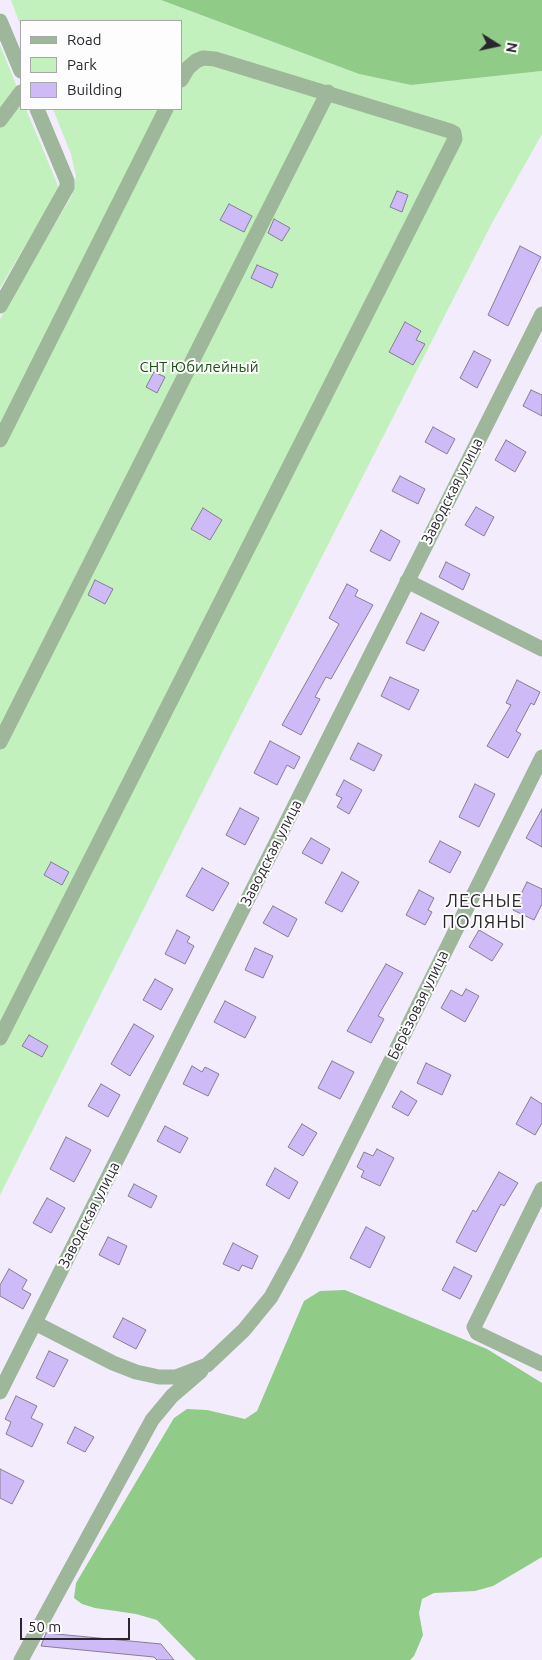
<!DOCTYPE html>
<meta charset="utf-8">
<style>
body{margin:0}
#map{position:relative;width:542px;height:1660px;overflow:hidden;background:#f2ecfd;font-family:Ubuntu,sans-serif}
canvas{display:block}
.legend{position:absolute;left:20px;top:20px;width:162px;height:90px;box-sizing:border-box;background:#fdfdfd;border:1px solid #a8a7aa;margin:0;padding:6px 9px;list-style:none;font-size:15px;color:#29262e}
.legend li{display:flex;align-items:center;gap:10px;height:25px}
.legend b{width:25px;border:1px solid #a8a7aa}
.north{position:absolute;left:472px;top:20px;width:50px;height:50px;-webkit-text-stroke:4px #fdfdfd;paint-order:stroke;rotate:100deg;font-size:14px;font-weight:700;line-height:20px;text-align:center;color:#29262e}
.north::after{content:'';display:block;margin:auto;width:18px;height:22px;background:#29262e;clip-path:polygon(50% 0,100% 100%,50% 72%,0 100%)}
.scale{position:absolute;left:20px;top:1618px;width:110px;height:22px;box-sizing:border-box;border:2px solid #29262e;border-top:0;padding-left:6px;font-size:15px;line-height:18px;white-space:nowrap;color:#29262e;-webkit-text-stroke:4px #fdfdfd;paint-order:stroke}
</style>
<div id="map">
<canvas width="542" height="1660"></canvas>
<ul class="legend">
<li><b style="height:6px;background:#9eb79a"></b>Road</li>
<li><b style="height:14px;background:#c3f1bd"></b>Park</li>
<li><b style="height:14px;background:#cfbaf8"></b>Building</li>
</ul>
<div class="north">N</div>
<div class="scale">50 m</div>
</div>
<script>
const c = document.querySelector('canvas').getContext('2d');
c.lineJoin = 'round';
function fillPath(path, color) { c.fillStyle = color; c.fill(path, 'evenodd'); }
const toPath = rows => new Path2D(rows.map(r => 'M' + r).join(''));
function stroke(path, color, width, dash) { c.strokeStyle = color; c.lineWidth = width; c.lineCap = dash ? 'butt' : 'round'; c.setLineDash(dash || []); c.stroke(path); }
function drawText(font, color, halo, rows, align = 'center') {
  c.font = font + ' Ubuntu,sans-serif'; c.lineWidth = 4; c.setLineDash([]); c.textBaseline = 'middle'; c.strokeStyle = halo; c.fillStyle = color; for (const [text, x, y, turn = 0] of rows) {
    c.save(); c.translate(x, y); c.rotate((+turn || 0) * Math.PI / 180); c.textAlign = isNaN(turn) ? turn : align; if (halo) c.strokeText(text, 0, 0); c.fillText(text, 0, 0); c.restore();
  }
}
const green = toPath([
 [11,0,161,0,359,74,411,85,542,71,542,134,492,223,230,737,0,1195,0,319,72,195,76,176,71,154,53,109,181,109,181,21,21,21,21,27],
 [0,45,21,97,21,109,26,109,59,188,0,288]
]);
const forest = toPath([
 [161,0,542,0,542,71,411,85,359,74],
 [345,1290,487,1349,542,1383,542,1557,493,1586,475,1591,434,1593,422,1599,419,1613,423,1635,414,1656,410,1660,196,1660,157,1620,136,1614,95,1608,82,1604,74,1598,76,1583,174,1418,187,1409,207,1410,245,1419,257,1411,304,1301,320,1291]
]);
const building = toPath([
 [397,191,408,195,402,212,390,207,397,191],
 [229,204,252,216,244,232,220,220,229,204],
 [274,219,290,228,282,241,268,233,274,219],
 [520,246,541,257,508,326,488,315,520,246],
 [257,265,278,274,272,288,251,278,257,265],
 [405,322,421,331,416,340,425,344,413,365,389,352,405,322],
 [474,351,491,360,477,388,460,378,474,351],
 [154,372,165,377,157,393,146,387,154,372],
 [531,390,542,395,542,416,523,406,531,390],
 [433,427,455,439,447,454,425,442,433,427],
 [506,440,526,452,515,472,495,460,506,440],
 [400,476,425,489,418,504,392,491,400,476],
 [476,507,494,517,484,536,465,525,476,507],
 [203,508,222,520,210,540,191,529,203,508],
 [381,530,400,541,390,561,370,551,381,530],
 [446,562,470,574,463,590,439,577,446,562],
 [95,580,113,589,105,604,88,595,95,580],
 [347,584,358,590,355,596,373,605,331,679,326,677,315,697,320,699,301,735,282,725,339,624,329,618,347,584],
 [421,613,439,622,424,651,406,643,421,613],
 [390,677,419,690,409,710,381,696,390,677],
 [517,680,540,692,534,705,531,703,516,731,521,734,508,758,487,746,511,705,506,703,517,680],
 [270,741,300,757,294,769,287,765,277,785,254,773,270,741],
 [358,743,382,755,374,771,350,759,358,743],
 [344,780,362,790,349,814,337,807,342,798,336,795,344,780],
 [475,784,495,794,479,827,459,817,475,784],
 [240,808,259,818,245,845,226,835,240,808],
 [542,809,542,847,526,838,542,809],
 [311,838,330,849,322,864,302,853,311,838],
 [440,841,461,852,450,873,429,862,440,841],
 [51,862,69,872,62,885,44,875,51,862],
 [202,868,229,883,213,911,186,896,202,868],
 [342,872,359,882,342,912,325,903,342,872],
 [527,882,542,889,542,904,534,920,513,910,527,882],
 [419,890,434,898,428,910,432,912,425,925,406,915,419,890],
 [273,906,297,919,288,937,263,923,273,906],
 [177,930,190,937,187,942,194,946,185,964,165,954,177,930],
 [479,930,503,944,492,961,469,947,479,930],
 [255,948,273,956,263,978,245,970,255,948],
 [386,964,403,973,378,1016,384,1019,371,1043,347,1031,386,964],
 [155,979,173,989,161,1010,143,1000,155,979],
 [466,989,479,996,465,1022,441,1008,451,990,462,996,466,989],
 [225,1001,256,1017,245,1038,214,1022,225,1001],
 [134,1024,154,1036,130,1076,111,1064,134,1024],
 [29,1035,48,1046,42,1057,22,1046,29,1035],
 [332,1061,354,1072,340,1099,318,1088,332,1061],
 [426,1063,451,1075,442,1095,417,1083,426,1063],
 [192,1066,202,1072,205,1067,219,1074,208,1096,183,1084,192,1066],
 [101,1084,120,1095,108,1117,88,1106,101,1084],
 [401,1091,417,1101,408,1116,392,1107,401,1091],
 [531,1097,542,1104,542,1123,535,1135,516,1124,531,1097],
 [302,1124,317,1133,303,1156,288,1147,302,1124],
 [165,1126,188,1138,180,1153,157,1141,165,1126],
 [66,1137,91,1150,74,1182,50,1169,66,1137],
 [377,1149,394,1158,380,1186,361,1177,364,1171,357,1167,364,1152,373,1156,377,1149],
 [275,1168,298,1182,289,1199,266,1185,275,1168],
 [499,1172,518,1183,504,1206,501,1204,476,1252,456,1242,473,1210,476,1212,499,1172],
 [134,1184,157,1196,151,1208,128,1196,134,1184],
 [47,1198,65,1208,51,1233,33,1223,47,1198],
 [366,1227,385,1237,370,1268,350,1258,366,1227],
 [108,1237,127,1246,119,1265,99,1255,108,1237],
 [233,1243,258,1256,252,1269,242,1265,239,1271,223,1264,233,1243],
 [454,1267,472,1276,460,1299,442,1290,454,1267],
 [9,1269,27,1280,22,1289,31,1294,23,1309,0,1296,0,1285,9,1269],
 [123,1318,146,1330,136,1349,113,1337,123,1318],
 [49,1351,68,1360,54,1387,36,1378,49,1351],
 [16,1396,37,1406,31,1418,43,1424,32,1447,6,1434,11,1422,5,1419,16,1396],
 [75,1427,94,1437,85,1452,67,1443,75,1427],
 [0,1469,24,1481,12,1504,0,1498,0,1469],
 [46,1633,161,1644,174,1660,157,1660,154,1657,41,1646,46,1633]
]);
const street = toPath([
 [0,21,21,71],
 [0,120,21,92],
 [0,306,67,187,67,181,37,109],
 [0,440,166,109],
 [407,581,542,649],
 [0,742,328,92],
 [0,1038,455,139,454,133,450,131,215,59,203,58,196,61,188,68,181,80],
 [542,1189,474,1327,477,1333,542,1364],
 [35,1323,113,1363,136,1372,159,1377,176,1377,207,1365,244,1330,271,1297,295,1253,542,757],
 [0,1392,542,314],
 [21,1660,152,1420,172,1396,201,1371]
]);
const parkNames = [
 ["СНТ Юбилейный",199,367]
];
const streetNames = [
 ["Заводская улица",452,491,-63],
 ["Заводская улица",271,853,-63],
 ["Берёзовая улица",418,1005,-64],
 ["Заводская улица",89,1215,-63]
];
const quarterNames = [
 ["ЛЕСНЫЕ",484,901],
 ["ПОЛЯНЫ",484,922]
];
fillPath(green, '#c3f1bd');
fillPath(forest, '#90cb88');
fillPath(building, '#cfbaf8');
stroke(building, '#847e91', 1);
stroke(street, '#9eb79a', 15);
drawText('15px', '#195211', '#fdfdfd', parkNames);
drawText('15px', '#29262e', '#fdfdfd', streetNames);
c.letterSpacing = '1px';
drawText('18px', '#29262e', '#fdfdfd', quarterNames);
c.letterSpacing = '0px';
</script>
